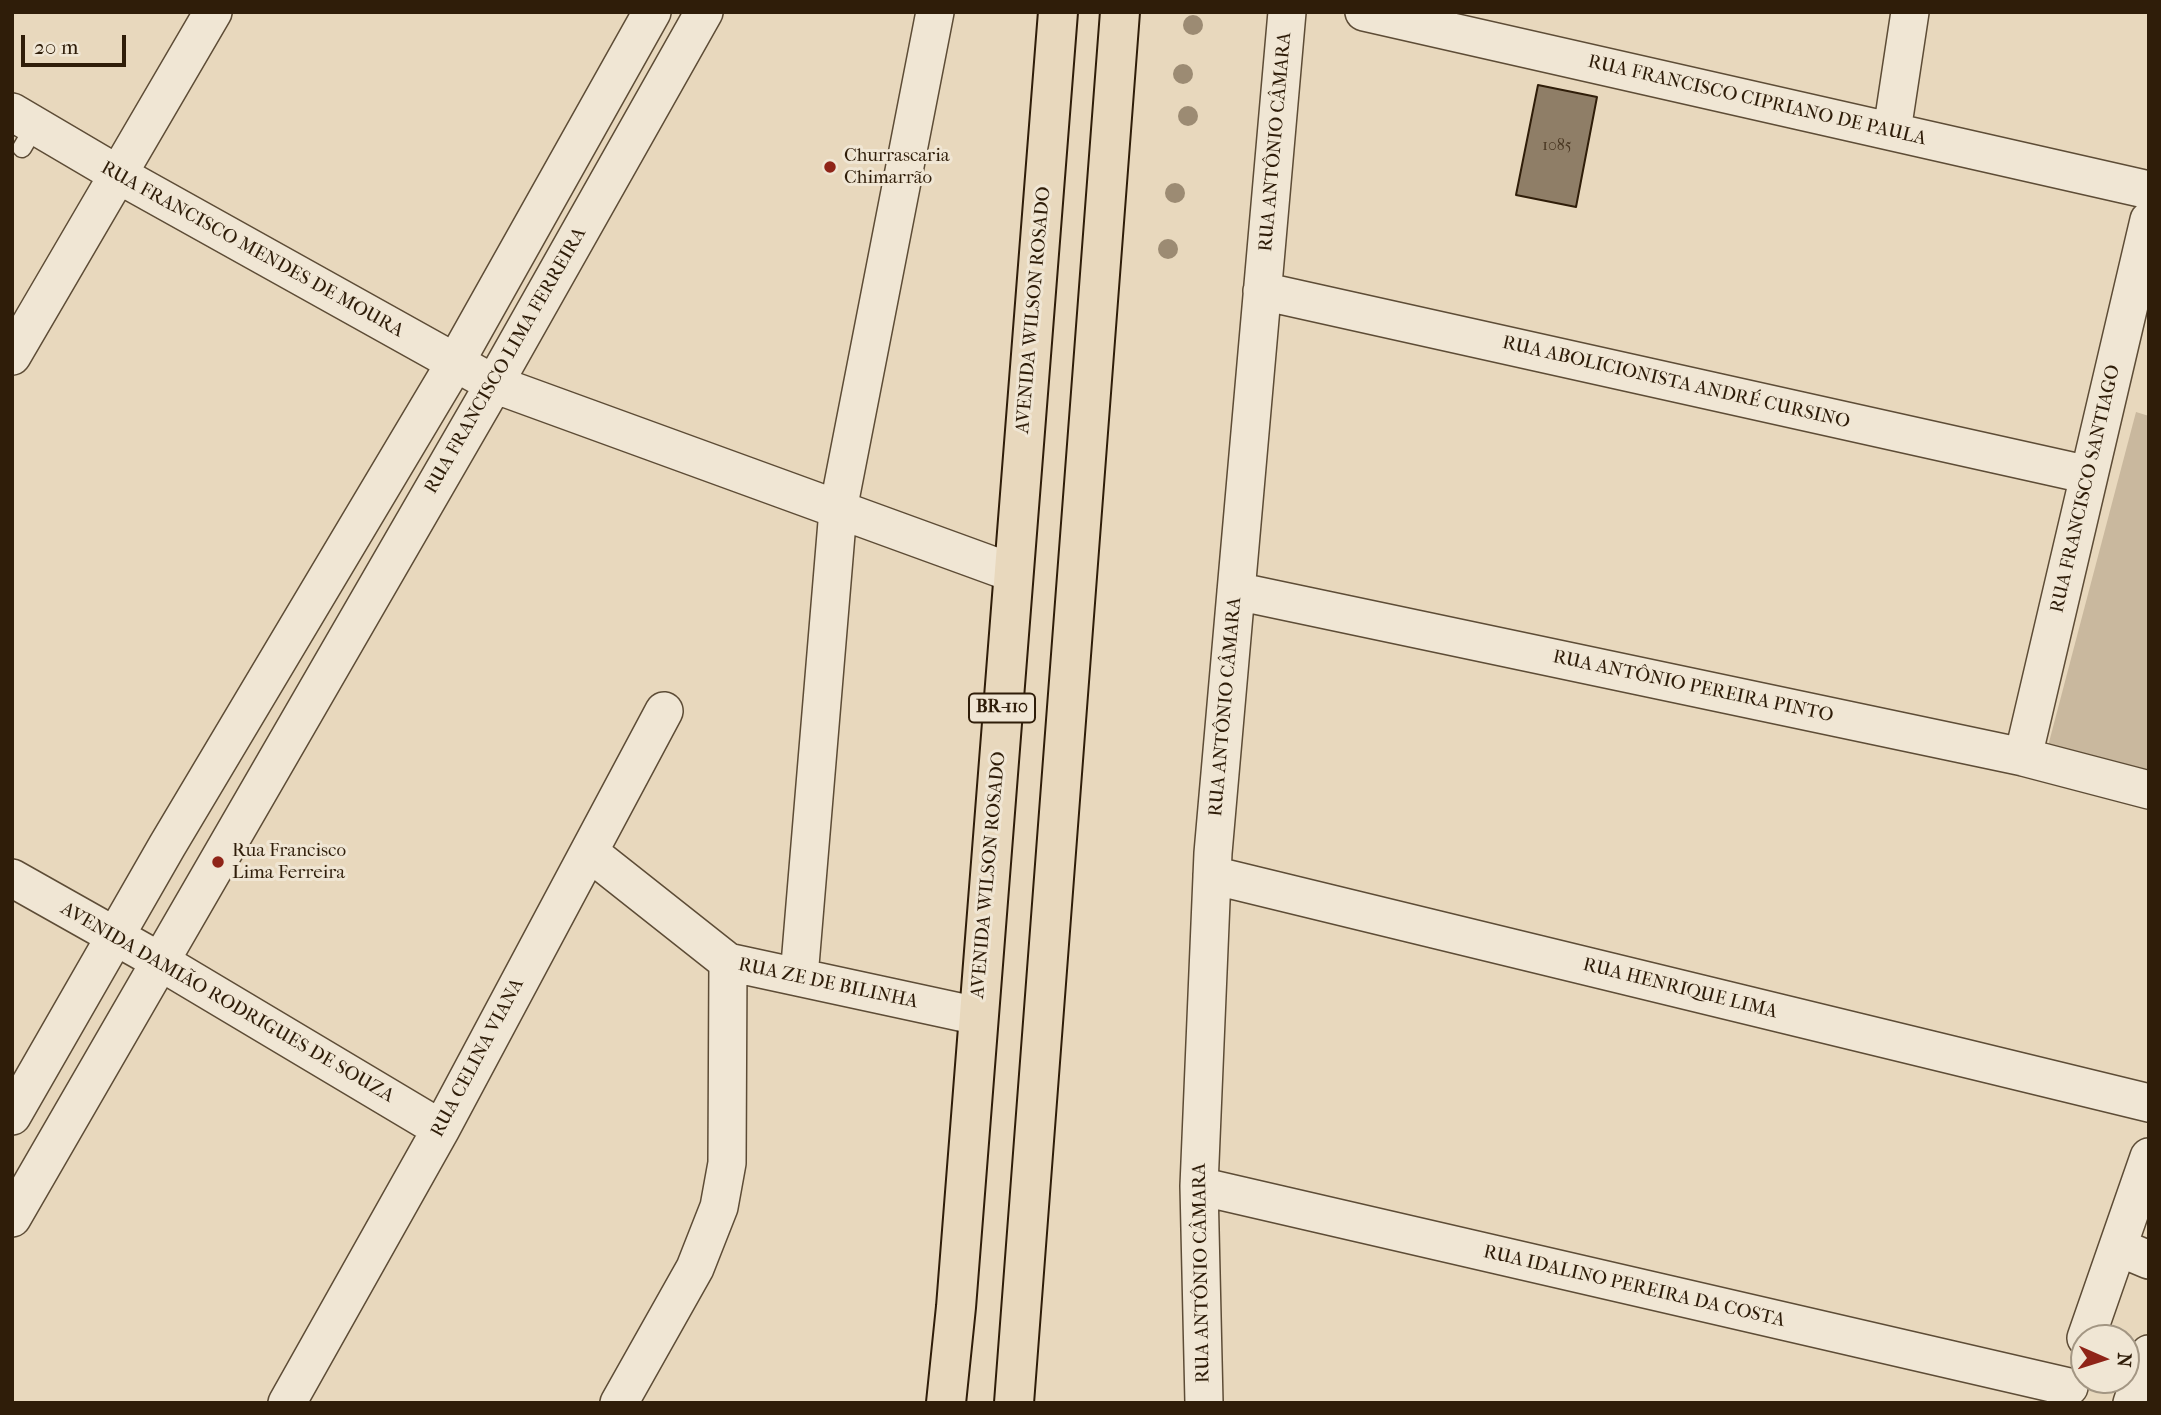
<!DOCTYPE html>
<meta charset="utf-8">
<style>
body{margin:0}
#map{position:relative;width:2161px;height:1415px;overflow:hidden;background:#e8d8bd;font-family:"IM FELL French Canon",serif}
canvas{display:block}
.frame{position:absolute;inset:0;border:14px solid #2f1d09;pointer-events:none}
.north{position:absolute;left:2070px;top:1324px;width:70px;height:70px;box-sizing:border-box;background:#f0e6d4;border:2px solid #a39683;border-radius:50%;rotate:93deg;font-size:19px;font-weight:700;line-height:28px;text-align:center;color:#2f1d09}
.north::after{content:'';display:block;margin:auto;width:24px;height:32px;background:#8f2418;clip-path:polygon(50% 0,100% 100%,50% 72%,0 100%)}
.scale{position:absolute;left:21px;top:35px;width:105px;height:32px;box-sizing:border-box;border:4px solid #2f1d09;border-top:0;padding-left:9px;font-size:21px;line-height:24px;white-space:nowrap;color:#2f1d09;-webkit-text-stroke:5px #f0e6d4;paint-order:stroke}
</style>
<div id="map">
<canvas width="2161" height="1415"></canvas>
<div class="frame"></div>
<div class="north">N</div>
<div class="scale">20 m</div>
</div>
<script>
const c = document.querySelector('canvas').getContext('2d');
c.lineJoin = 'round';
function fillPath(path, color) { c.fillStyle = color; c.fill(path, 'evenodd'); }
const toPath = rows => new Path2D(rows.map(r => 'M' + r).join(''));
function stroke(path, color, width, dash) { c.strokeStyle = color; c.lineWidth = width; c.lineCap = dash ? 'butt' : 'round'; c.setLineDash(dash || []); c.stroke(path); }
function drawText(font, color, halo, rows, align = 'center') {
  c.font = font + ' "IM FELL French Canon",serif'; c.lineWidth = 6; c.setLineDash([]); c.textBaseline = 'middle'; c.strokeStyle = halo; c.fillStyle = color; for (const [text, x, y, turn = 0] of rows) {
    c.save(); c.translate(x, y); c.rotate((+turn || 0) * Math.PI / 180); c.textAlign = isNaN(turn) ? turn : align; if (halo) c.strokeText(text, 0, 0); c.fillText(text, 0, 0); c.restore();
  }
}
const green = toPath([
 [2136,412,2149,416,2149,772,2048,746]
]);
const building = toPath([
 [1538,85,1597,97,1576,207,1516,195,1538,85]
]);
const lane = toPath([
 [22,148,35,126]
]);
const street = toPath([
 [1364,12,2149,190],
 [12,112,119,175,494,384,1013,573],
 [1892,131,1910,12],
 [1262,291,2089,475],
 [12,356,213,12],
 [1236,591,2023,757,2149,790],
 [2023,757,2149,220],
 [589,852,728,962,978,1016],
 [1212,875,2149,1103],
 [12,878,161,962,441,1129],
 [799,977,838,510,935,12],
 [12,1116,167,846,455,363,652,12],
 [1199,1186,2069,1387],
 [12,1218,494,384,704,12],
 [2118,1247,2149,1260],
 [2086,1338,2149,1157],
 [287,1403,441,1129,664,711],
 [619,1403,695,1268,719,1207,727,1163,728,962],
 [1204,1403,1199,1186,1213,853,1287,12],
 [2132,1403,2149,1354]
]);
const highway = toPath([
 [946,1403,956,1307,1058,12],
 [1014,1403,1120,12]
]);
const trees = [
 [1193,25],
 [1183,74],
 [1188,116],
 [1175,193],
 [1168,249]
];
const markers = [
 [830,167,7,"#8f2418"],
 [218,862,7,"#8f2418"]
];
const numberNames = [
 ["1085",1557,146]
];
const shields = [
 [1002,708,66]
];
const shieldNames = [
 ["BR-110",1002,708]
];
const streetNames = [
 ["RUA FRANCISCO CIPRIANO DE PAULA",1757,101,13],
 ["RUA ANTÔNIO CÂMARA",1276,142,-85],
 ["RUA FRANCISCO MENDES DE MOURA",252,250,29],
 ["AVENIDA WILSON ROSADO",1034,310,-85],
 ["RUA FRANCISCO LIMA FERREIRA",506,361,-60],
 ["RUA ABOLICIONISTA ANDRÉ CURSINO",1676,383,13],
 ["RUA FRANCISCO SANTIAGO",2086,489,-77],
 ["RUA ANTÔNIO PEREIRA PINTO",1693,687,12],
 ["RUA ANTÔNIO CÂMARA",1226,707,-85],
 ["AVENIDA WILSON ROSADO",989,875,-85],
 ["RUA ZE DE BILINHA",828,984,12],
 ["RUA HENRIQUE LIMA",1680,989,14],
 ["AVENIDA DAMIÃO RODRIGUES DE SOUZA",227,1003,30],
 ["RUA CELINA VIANA",478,1058,-62],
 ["RUA ANTÔNIO CÂMARA",1202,1273,-91],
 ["RUA IDALINO PEREIRA DA COSTA",1634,1287,13]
];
const poiNames = [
 ["Churrascaria",844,156],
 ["Chimarrão",844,178],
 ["Rua Francisco",232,851],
 ["Lima Ferreira",232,873]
];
fillPath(green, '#c9b89e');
fillPath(building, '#8f7e67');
stroke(building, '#2f1d09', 2);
stroke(lane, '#5d4c36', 21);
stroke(street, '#5d4c36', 40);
stroke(highway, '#2f1d09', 42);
stroke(lane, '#f0e6d4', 18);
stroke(street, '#f0e6d4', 37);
stroke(highway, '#e8d8bd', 38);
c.fillStyle = '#9c8b73';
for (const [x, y] of trees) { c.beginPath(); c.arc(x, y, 10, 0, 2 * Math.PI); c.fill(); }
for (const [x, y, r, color] of markers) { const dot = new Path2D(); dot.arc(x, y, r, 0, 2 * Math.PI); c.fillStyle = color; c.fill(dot); stroke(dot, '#f0e6d4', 2.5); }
drawText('16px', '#473520', null, numberNames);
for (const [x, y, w] of shields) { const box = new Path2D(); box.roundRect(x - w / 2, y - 14.5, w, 29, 5); c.fillStyle = '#f0e6d4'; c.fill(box); stroke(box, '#2f1d09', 2); }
drawText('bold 18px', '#2f1d09', null, shieldNames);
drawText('19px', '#2f1d09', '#f0e6d4', streetNames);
drawText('19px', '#2f1d09', '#f0e6d4', poiNames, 'left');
</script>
